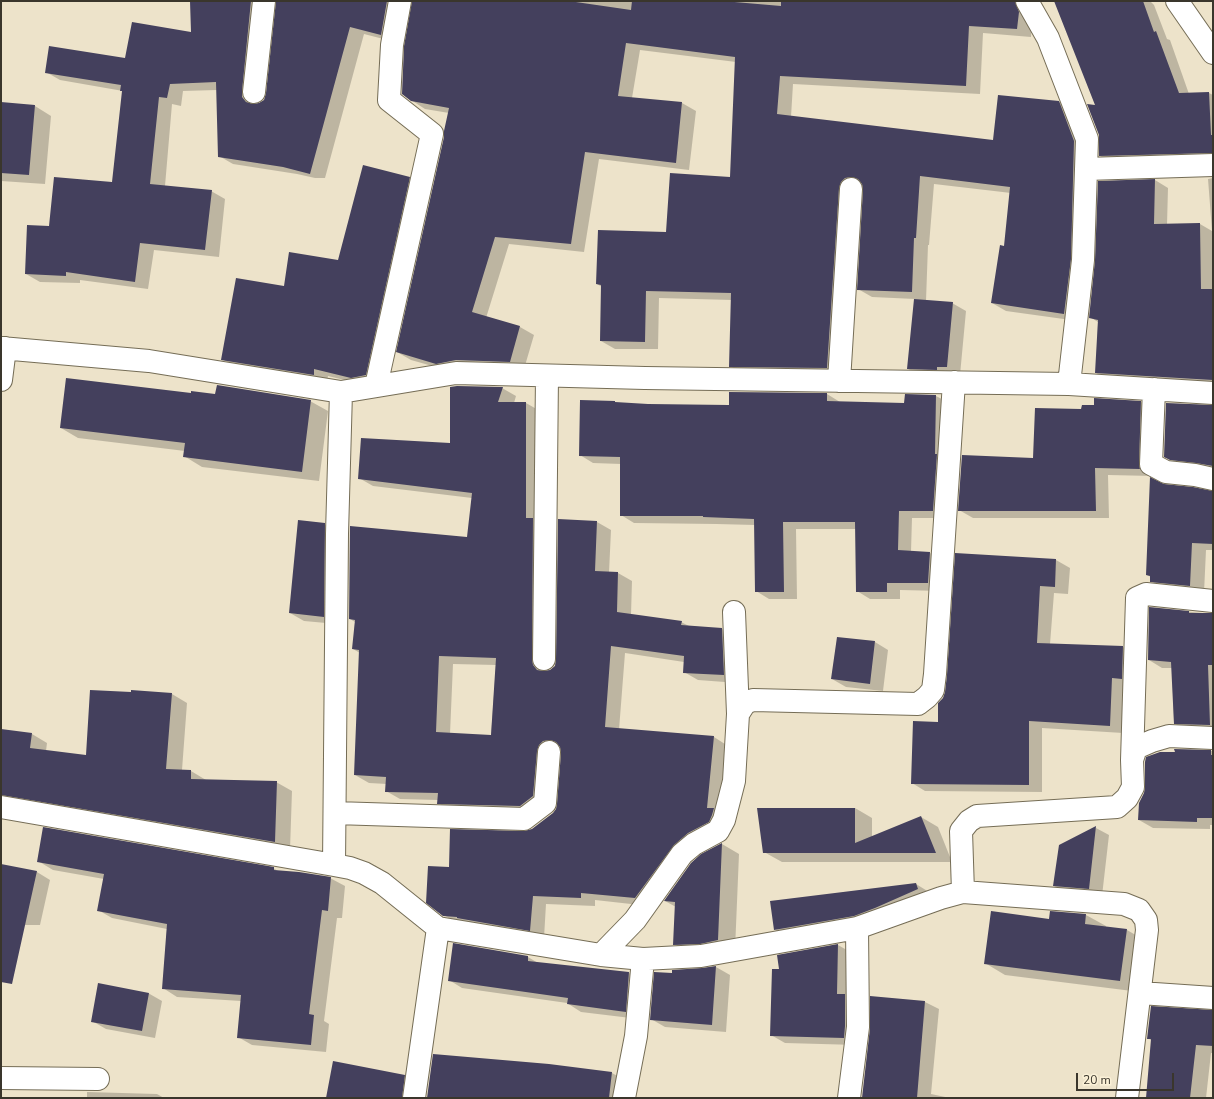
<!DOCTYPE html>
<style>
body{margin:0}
#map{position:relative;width:1214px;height:1099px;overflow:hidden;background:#ede3ca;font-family:"Nunito Sans",sans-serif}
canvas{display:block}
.frame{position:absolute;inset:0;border:2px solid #3a362c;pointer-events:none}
.scale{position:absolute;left:1076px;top:1073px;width:98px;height:18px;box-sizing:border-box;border:2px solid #3a362c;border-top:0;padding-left:5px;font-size:12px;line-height:14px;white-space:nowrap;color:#3a362c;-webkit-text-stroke:3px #fbf1d7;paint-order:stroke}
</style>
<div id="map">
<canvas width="1214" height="1099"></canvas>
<div class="frame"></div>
<div class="scale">20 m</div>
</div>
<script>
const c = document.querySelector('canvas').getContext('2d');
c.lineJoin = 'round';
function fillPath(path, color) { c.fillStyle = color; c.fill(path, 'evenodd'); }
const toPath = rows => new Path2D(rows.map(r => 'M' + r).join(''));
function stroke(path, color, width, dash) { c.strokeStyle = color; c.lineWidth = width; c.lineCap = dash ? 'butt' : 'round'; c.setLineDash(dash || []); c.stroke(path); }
const shadow = toPath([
 [191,1,268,1,255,99,256,105,265,100,267,94,277,1,404,1,395,42,364,34,325,178,315,178,297,174,233,164,219,156,217,90,183,91,181,106,172,104,165,186,211,191,225,199,219,257,154,250,148,289,80,280,80,283,40,282,26,274,50,227,113,183,123,91,60,80,46,72,126,59,192,33],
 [413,1,1027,1,1032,20,1031,37,983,33,980,94,793,84,791,117,994,141,1059,102,1073,110,1088,150,1078,321,1006,311,992,303,1005,247,1011,193,934,184,929,245,928,245,926,301,952,303,966,311,960,375,922,376,908,369,915,299,872,297,858,289,863,184,859,185,841,375,744,374,730,366,732,300,659,298,658,349,615,349,601,341,602,287,597,284,667,233,731,178,736,62,640,50,632,98,682,103,696,111,689,170,599,159,584,252,509,244,486,318,520,327,534,335,524,369,450,371,411,360,397,352,445,137,449,113,425,109,411,100],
 [1055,1,1150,1,1154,5,1167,39,1170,40,1189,94,1209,93,1213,95,1213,160,1113,163,1100,156,1100,135,1096,106],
 [1,103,35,106,51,116,45,184,1,181],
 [409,178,423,186,365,385,328,376,327,382,236,367,222,359,285,287,339,261],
 [1213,178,1213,387,1110,380,1096,373,1098,322,1090,317,1155,180,1168,188,1167,225,1200,224,1212,231,1208,179],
 [502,388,516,396,514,403,526,403,540,411,545,668,546,672,550,671,555,666,597,522,611,530,609,573,618,573,632,581,631,615,681,622,689,626,722,629,736,637,738,683,698,680,684,672,684,662,625,653,619,730,714,737,728,746,726,824,702,841,649,906,595,900,595,906,546,904,544,938,458,924,444,915,450,868,524,832,532,830,554,813,557,809,562,748,558,749,534,814,452,811,438,803,438,800,400,799,386,791,387,784,369,783,355,775,360,653,353,649,355,622,350,619,468,538,472,498,373,486,359,478,451,444],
 [453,664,496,665,491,736,450,734],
 [827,394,840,402,905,404,936,396,949,403,946,518,912,518,911,552,930,553,944,561,942,591,900,590,900,599,870,599,857,591,856,529,796,529,797,599,769,599,756,591,755,525,716,524,634,523,621,515,621,464,593,463,580,455,614,402,618,404,730,406],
 [216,395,310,401,328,411,319,481,202,467,184,456,185,451,78,438,61,428],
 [1141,402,1154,410,1153,476,1108,475,1109,518,973,518,959,510,1034,459,1082,410],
 [1213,406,1213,470,1184,467,1165,456],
 [1164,485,1213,492,1213,550,1206,550,1204,593,1165,589,1151,581,1151,577,1147,575],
 [324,524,338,532,337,624,304,621,290,613],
 [956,554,1056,560,1070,568,1068,594,1054,593,1050,644,1123,647,1136,655,1123,733,1042,728,1042,792,925,791,912,783,939,723,943,699,946,692],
 [1150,608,1213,614,1213,732,1188,731,1174,723,1172,668,1162,668,1149,660],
 [875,642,888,650,883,691,846,687,832,679],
 [172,694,187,703,182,770,191,771,206,780,276,782,292,791,290,850,1,807,1,730,32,734,47,743,46,751,87,756],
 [1175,750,1213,751,1213,825,1210,825,1210,829,1153,828,1139,820,1176,753],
 [855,808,872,818,872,837,921,817,938,827,952,862,782,862,764,852],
 [1096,828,1109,835,1102,896,1068,893,1054,886],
 [722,844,739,854,735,950,691,954,674,944,676,907,665,901,702,855],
 [38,861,273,868,278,871,330,878,345,886,342,918,337,918,324,1021,329,1024,326,1052,252,1045,238,1037,241,1001,177,997,163,988,167,929,112,918,98,910,104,879,53,870],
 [1,866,37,872,50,880,40,925,1,925],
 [916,884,929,892,931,897,788,937,775,930],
 [1051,912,1086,915,1106,926,1106,927,1127,930,1146,941,1140,992,1005,975,985,963,1050,920],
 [838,945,852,953,857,1045,785,1043,771,1035,780,970,778,956],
 [528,957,538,963,629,973,642,980,639,1019,581,1012,567,1003,462,988,449,980],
 [716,967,730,975,726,1032,665,1027,651,1019,673,974],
 [148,993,162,1001,155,1038,106,1029,92,1021],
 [871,997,925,1002,939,1009,931,1094,950,1098,863,1098,871,1029],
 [1213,1011,1213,1053,1211,1053,1206,1098,1147,1098,1152,1041,1148,1038],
 [612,1073,628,1082,626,1098,428,1098],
 [404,1076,420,1085,419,1098,327,1098],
 [87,1092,157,1094,164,1098,87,1098]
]);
const building = toPath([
 [190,1,251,1,242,91,242,97,246,102,253,104,259,103,264,100,266,93,276,1,387,1,381,35,350,27,310,174,283,167,218,157,216,82,170,84,167,98,159,97,150,184,212,190,205,250,140,243,135,282,66,272,66,276,25,274,27,225,49,226,54,177,112,182,122,91,120,91,121,85,45,73,49,46,125,58,132,22,191,32],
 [412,1,569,1,631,10,632,1,723,1,781,6,781,1,1015,1,1019,12,1017,29,969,26,966,86,780,76,777,114,993,140,998,95,1059,101,1074,141,1071,259,1064,314,991,303,1000,245,1004,246,1010,187,920,176,916,238,914,238,912,292,857,290,863,190,862,184,858,179,851,177,845,178,841,182,839,188,827,368,729,367,731,293,646,291,645,342,600,341,601,285,596,284,598,230,666,232,670,173,730,177,735,57,626,43,618,96,682,102,676,163,585,152,571,244,495,237,472,312,520,326,510,362,456,360,436,364,396,352,444,137,444,131,449,108,411,101,402,94,404,46],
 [1054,1,1143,1,1154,32,1156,31,1179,93,1209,92,1211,135,1213,135,1213,153,1099,156,1099,135,1087,104,1095,105],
 [1,102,35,105,29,175,1,173],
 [363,165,410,177,366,375,351,378,314,369,314,375,221,360,236,278,284,286,289,252,338,260],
 [1155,179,1154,224,1200,223,1201,289,1213,289,1213,380,1095,373,1098,320,1089,318,1095,260,1098,181],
 [914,299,953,302,947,367,937,367,937,370,907,369],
 [66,378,191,393,191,391,215,394,217,385,311,400,302,472,183,457,185,443,60,428],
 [457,386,503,387,498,402,526,402,526,518,533,518,532,659,533,665,537,670,543,671,550,670,555,666,556,659,558,519,597,521,595,571,618,572,617,612,682,621,681,625,722,628,724,675,683,673,684,656,611,646,605,727,714,736,707,808,714,808,712,815,709,822,688,833,674,845,635,898,581,893,581,898,533,896,530,931,457,918,457,917,443,916,426,903,428,866,449,867,450,829,524,831,532,829,553,813,556,809,557,804,561,753,560,747,556,742,550,740,543,741,539,745,537,751,533,796,520,806,437,804,438,793,385,792,386,777,354,775,359,650,352,649,355,620,349,619,350,526,467,537,472,493,358,479,361,438,450,443,450,387],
 [439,656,496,658,491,735,436,732],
 [729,392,827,393,827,401,904,403,905,394,936,395,935,454,937,454,933,511,899,511,898,550,930,552,928,583,887,583,887,592,856,592,855,522,783,522,784,592,755,592,754,519,703,517,703,516,620,516,620,457,579,456,580,400,615,401,615,402,648,404,729,405],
 [1094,398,1141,401,1139,464,1140,469,1095,468,1096,511,958,511,962,455,1033,458,1035,408,1081,409,1082,405,1094,405],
 [1166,403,1213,405,1213,466,1196,463,1170,460,1164,457],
 [1150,477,1164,484,1193,487,1213,491,1213,544,1192,543,1190,586,1150,582,1150,576,1146,575],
 [298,520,325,523,324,617,289,613],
 [955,553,1056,559,1055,587,1040,586,1037,643,1123,646,1122,679,1112,678,1110,726,1029,721,1029,785,911,784,913,721,938,722,938,703,943,698,945,692,947,675],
 [1149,607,1189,611,1189,613,1213,613,1213,665,1208,665,1210,725,1174,724,1171,662,1148,660],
 [837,637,875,641,870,684,831,679],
 [90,690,131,692,131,690,172,693,166,769,191,770,191,779,277,781,275,842,1,795,1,729,32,733,30,748,86,755],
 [1174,749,1211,750,1211,755,1213,755,1213,818,1197,818,1197,822,1138,820,1139,803,1144,793,1145,787,1145,762,1146,757,1160,752,1175,752],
 [757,808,855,808,855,843,921,816,936,853,763,853],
 [1096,826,1089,889,1053,886,1059,845],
 [43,827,274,867,274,870,299,872,331,877,328,911,322,910,309,1014,314,1015,311,1045,237,1038,241,995,162,989,167,924,97,911,104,874,37,862],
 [722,843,718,940,700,944,673,945,675,902,664,901,691,863,701,854],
 [1,864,37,871,12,984,1,982],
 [916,883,918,889,875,908,854,916,774,930,770,901],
 [991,911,1049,919,1050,911,1086,914,1085,924,1127,929,1120,981,984,964],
 [453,943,528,956,528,961,629,972,626,1012,567,1004,568,998,448,981],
 [838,944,837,994,845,994,845,1026,844,1038,770,1036,772,969,779,969,777,955],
 [716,966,712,1025,650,1020,654,972,672,973,672,970,702,968],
 [98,983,149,993,142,1031,91,1022],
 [870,996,925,1001,917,1098,862,1098,870,1028],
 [1151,1006,1213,1010,1213,1046,1196,1045,1190,1098,1146,1098,1151,1039,1147,1039],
 [433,1054,549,1064,612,1072,609,1098,427,1098],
 [333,1061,405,1075,402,1098,326,1098]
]);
const minor = toPath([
 [1177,1,1213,53],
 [254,92,264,1],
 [1086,169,1213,165],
 [1,348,149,361,341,392],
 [1,380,5,348],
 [839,381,851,189],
 [1069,384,1213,393],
 [376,386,432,134,389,100,392,45,400,1],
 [1154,389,1151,464,1166,472,1195,475,1213,479],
 [734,612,738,714],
 [544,659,547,376],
 [1132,760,1137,598,1146,594,1213,601],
 [1,807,334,865,337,534,341,392,456,373,645,378,1069,384,1083,260,1087,139,1048,38,1027,1],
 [335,813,524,819,545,803,549,752],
 [334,865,350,868,364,873,382,883,438,928],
 [963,892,961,831,969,821,977,816,1117,807,1127,798,1133,787,1132,760,1136,748,1152,741,1169,736,1213,738],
 [601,955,635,920,682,854,694,844,718,831,724,820,734,781,738,714,745,703,753,700,918,704,927,697,933,690,935,674,954,382],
 [1140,993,1213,998],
 [1,1078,98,1079],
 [414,1098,438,928,601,955,643,959,701,956,857,928,941,898,963,892,1124,904,1139,910,1146,920,1147,930,1127,1098],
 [624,1098,636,1036,643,959],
 [849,1098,858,1027,857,928]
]);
fillPath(shadow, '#0003');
fillPath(building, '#44405d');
stroke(minor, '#756d56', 24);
stroke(minor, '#fff', 22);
</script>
